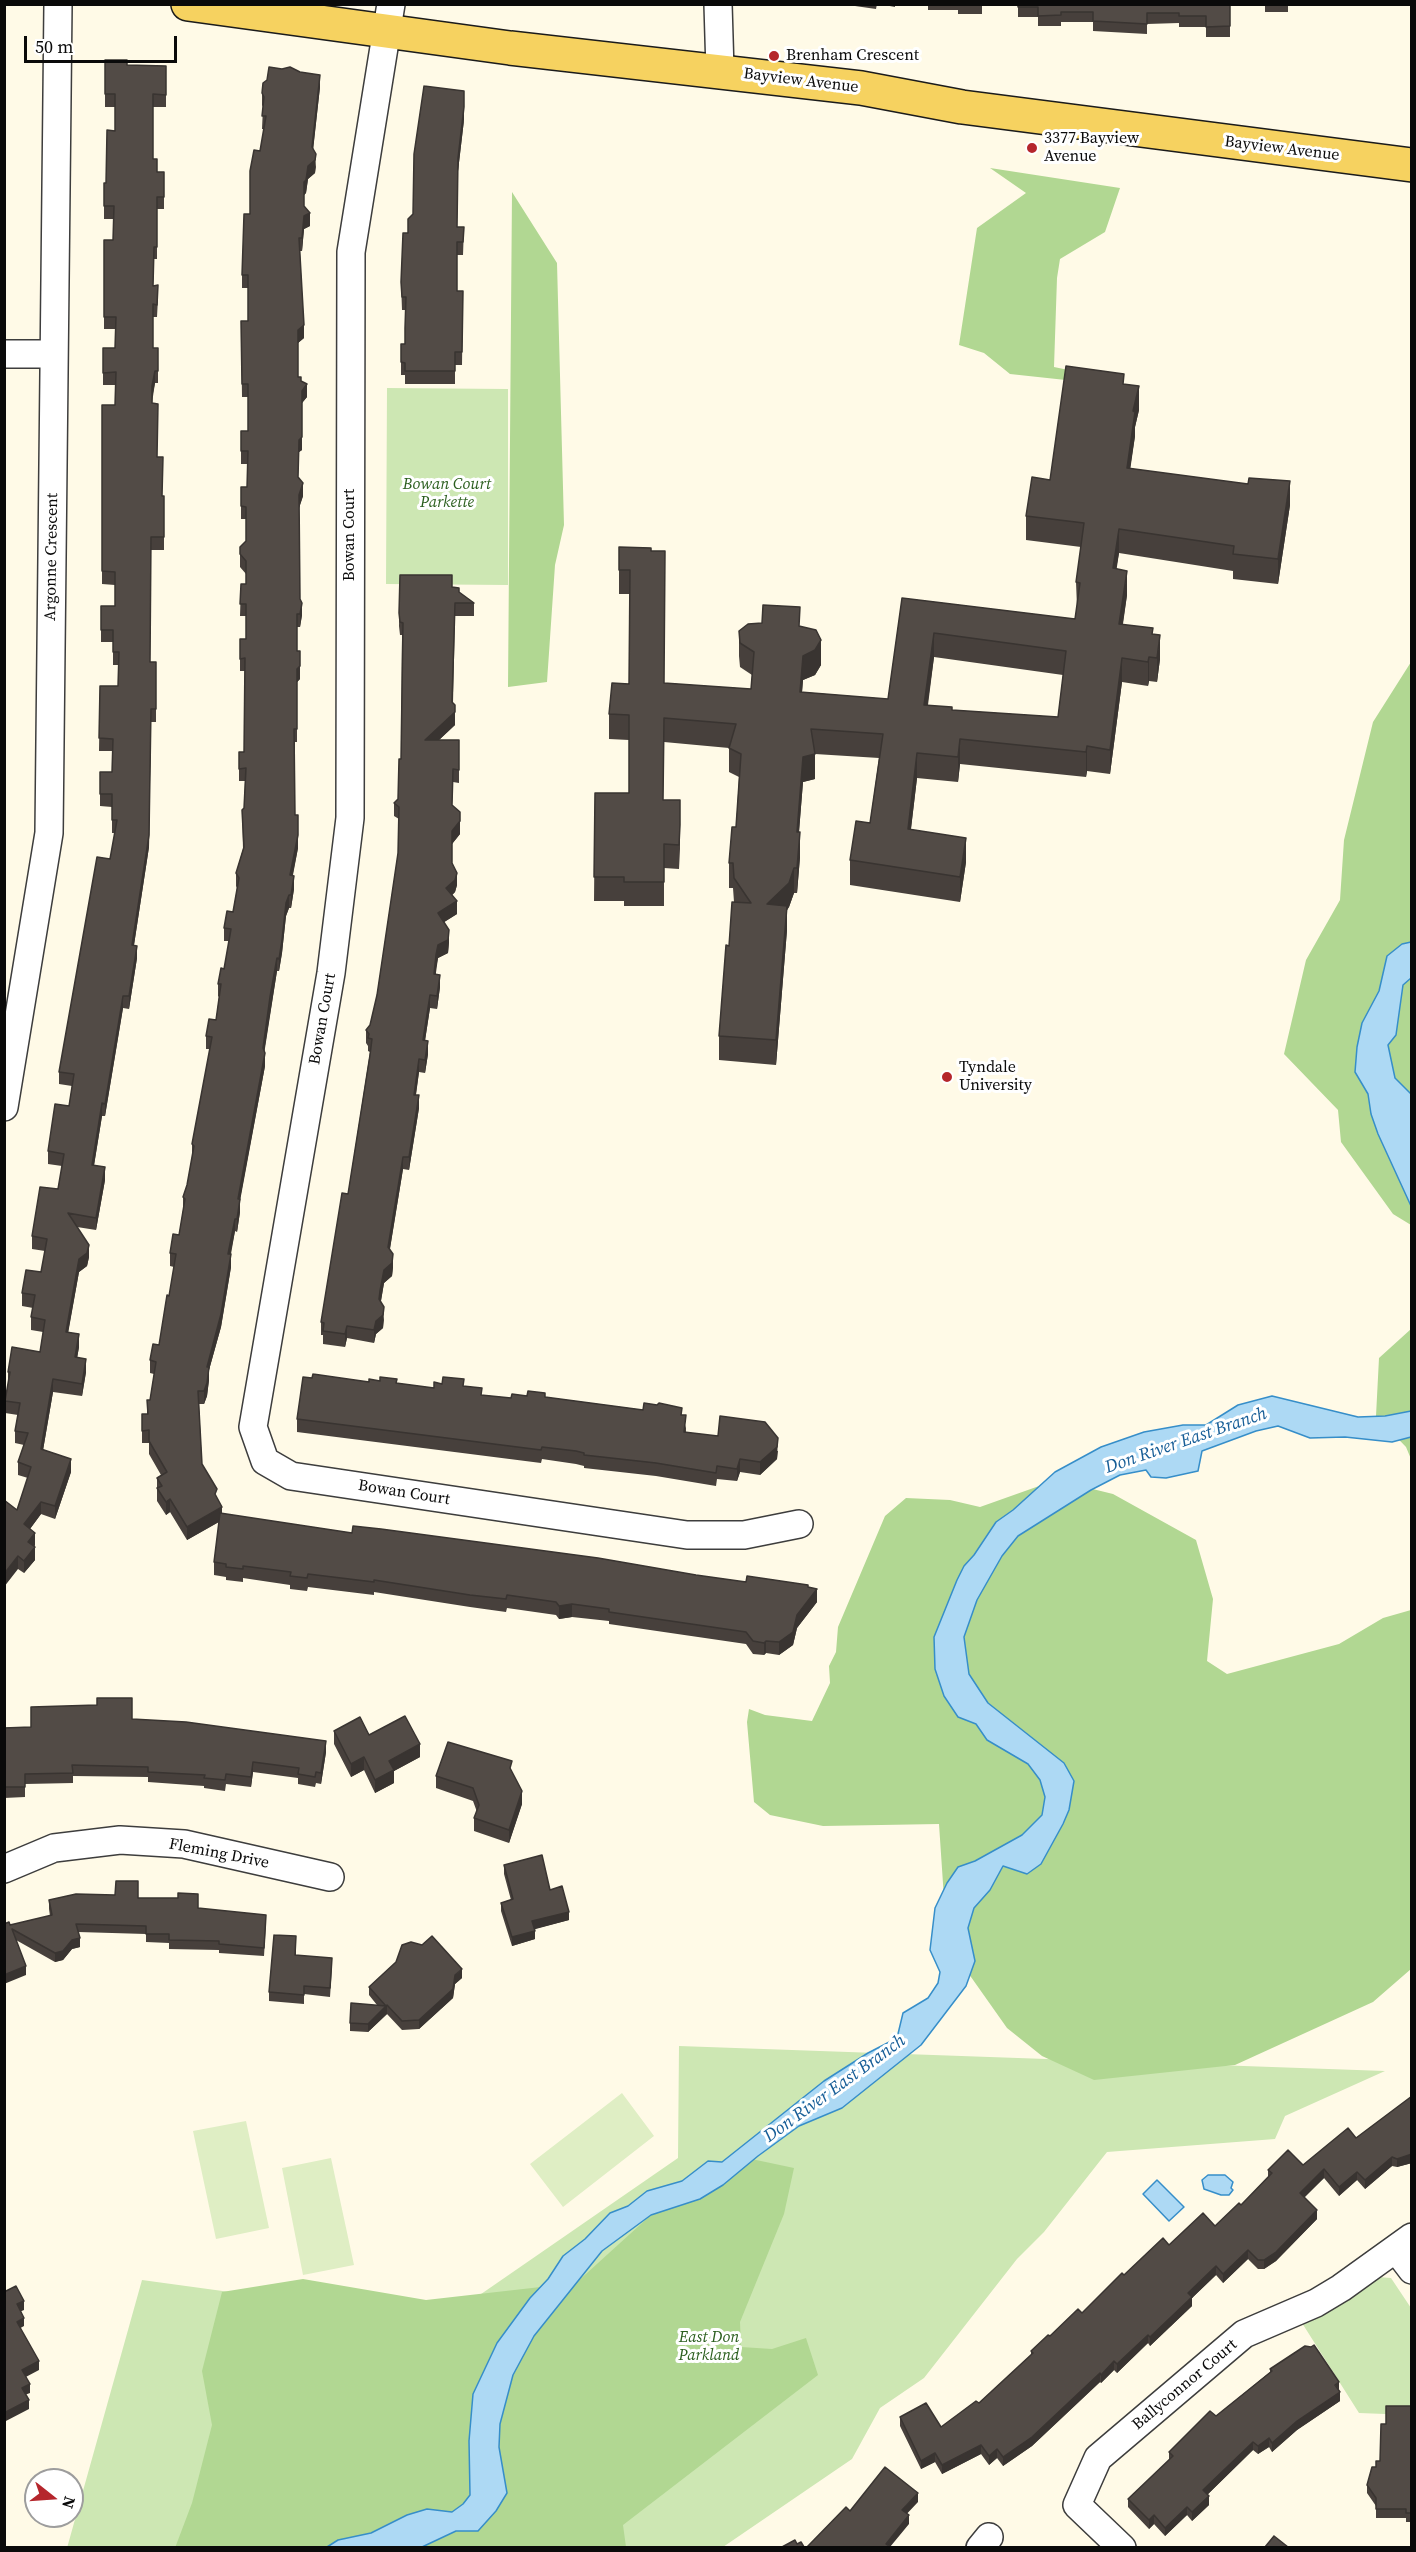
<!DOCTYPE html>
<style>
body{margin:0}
#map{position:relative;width:1416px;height:2552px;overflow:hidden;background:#fffae7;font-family:"Source Serif 4",serif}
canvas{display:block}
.frame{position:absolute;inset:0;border:6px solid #0a0a0a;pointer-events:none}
.north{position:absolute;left:24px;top:2468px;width:60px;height:60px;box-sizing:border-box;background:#fff;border:2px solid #9d9d9d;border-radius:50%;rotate:107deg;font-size:16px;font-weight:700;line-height:24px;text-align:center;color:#0a0a0a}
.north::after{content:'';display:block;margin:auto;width:21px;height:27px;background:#b5262c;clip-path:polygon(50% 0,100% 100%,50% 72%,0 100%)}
.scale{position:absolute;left:24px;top:36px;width:153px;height:27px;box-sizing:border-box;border:3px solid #0a0a0a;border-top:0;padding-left:8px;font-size:18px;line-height:21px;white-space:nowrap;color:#0a0a0a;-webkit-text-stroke:4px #fff;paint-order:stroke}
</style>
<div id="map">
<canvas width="1416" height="2552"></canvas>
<div class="frame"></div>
<div class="north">N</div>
<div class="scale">50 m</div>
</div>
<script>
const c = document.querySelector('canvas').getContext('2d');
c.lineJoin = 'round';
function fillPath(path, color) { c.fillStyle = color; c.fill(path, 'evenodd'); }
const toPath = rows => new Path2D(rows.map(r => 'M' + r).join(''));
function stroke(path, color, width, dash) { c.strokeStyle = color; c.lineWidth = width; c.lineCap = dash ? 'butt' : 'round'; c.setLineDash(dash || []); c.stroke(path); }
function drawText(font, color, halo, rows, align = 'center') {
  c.font = font + ' "Source Serif 4",serif'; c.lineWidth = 6; c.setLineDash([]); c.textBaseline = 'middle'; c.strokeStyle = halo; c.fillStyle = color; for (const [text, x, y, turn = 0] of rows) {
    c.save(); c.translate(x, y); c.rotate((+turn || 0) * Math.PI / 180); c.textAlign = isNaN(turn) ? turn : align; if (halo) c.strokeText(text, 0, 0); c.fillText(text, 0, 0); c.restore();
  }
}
const green = toPath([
 [387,388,508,389,508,585,386,584],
 [679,2046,1385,2071,1285,2116,1275,2139,1107,2152,1044,2232,1017,2259,924,2378,880,2408,852,2459,723,2547,67,2548,142,2280,442,2321,678,2158],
 [1378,2277,1391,2278,1411,2308,1411,2415,1359,2413,1302,2323,1334,2308]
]);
const forest = toPath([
 [990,168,1120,188,1105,232,1060,259,1057,278,1054,367,1078,372,1075,381,1010,374,984,353,959,345,977,228,1026,193],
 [512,192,557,263,564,525,555,565,547,682,508,687],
 [1411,662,1411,1225,1393,1214,1341,1142,1338,1110,1284,1054,1306,960,1340,900,1344,840,1373,722],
 [1411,1329,1411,1459,1406,1447,1376,1416,1379,1358],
 [1056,1480,1113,1494,1196,1540,1213,1599,1207,1661,1227,1674,1339,1644,1383,1618,1411,1610,1411,1969,1373,2002,1235,2065,1094,2080,1042,2056,1007,2028,947,1943,939,1824,823,1826,770,1815,754,1802,747,1722,749,1709,765,1715,812,1721,830,1683,829,1666,836,1652,838,1627,885,1516,906,1498,950,1500,980,1507],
 [742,2157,794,2168,784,2214,740,2322,741,2347,772,2349,806,2338,818,2375,623,2525,626,2547,175,2548,192,2503,212,2425,202,2371,222,2292,303,2279,426,2300,576,2283,652,2214]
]);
const pitch = toPath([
 [622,2093,654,2136,563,2207,530,2164],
 [246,2121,269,2228,216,2239,193,2131],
 [331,2158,354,2265,303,2275,282,2168]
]);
const water = toPath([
 [1411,942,1411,978,1403,985,1396,1035,1388,1045,1395,1078,1411,1094,1411,1206,1378,1134,1371,1114,1368,1094,1355,1072,1357,1047,1362,1023,1379,991,1387,956,1402,944,1411,942],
 [1272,1396,1358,1417,1385,1416,1411,1411,1411,1437,1392,1442,1345,1437,1310,1438,1278,1426,1256,1431,1202,1451,1198,1471,1166,1478,1151,1477,1146,1470,1120,1475,1091,1490,1018,1536,1002,1556,977,1600,964,1637,969,1674,988,1703,1064,1763,1074,1781,1069,1810,1063,1824,1041,1864,1027,1874,1003,1866,990,1890,974,1908,968,1928,975,1961,966,1986,921,2045,842,2108,799,2126,758,2156,723,2185,700,2199,651,2215,602,2251,534,2336,513,2375,500,2424,499,2447,507,2493,496,2511,478,2531,456,2531,422,2547,327,2547,338,2540,371,2533,407,2515,427,2509,452,2512,463,2504,470,2495,469,2441,473,2394,497,2343,530,2298,548,2279,563,2256,585,2239,610,2213,628,2206,647,2191,682,2181,708,2161,722,2162,824,2081,868,2053,897,2038,903,2013,928,1998,938,1983,940,1972,930,1950,935,1908,947,1883,958,1867,975,1861,1022,1835,1042,1815,1045,1797,1040,1780,1028,1764,987,1740,976,1724,958,1717,944,1696,935,1669,934,1637,957,1580,964,1566,974,1555,996,1522,1013,1510,1055,1472,1101,1447,1144,1432,1183,1425,1206,1425,1238,1405,1272,1396],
 [1208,2175,1225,2175,1233,2182,1231,2188,1233,2190,1229,2195,1221,2195,1204,2189,1202,2180,1208,2175],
 [1157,2180,1184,2207,1169,2221,1143,2194,1157,2180]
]);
const minor = toPath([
 [391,4,351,252,350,818,331,973,253,1427,265,1461,291,1476,687,1535,744,1535,799,1524],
 [718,4,720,71],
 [4,354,54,354],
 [4,1107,49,833,58,4],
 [4,1869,54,1848,120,1840,184,1844,330,1877],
 [1396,2249,1412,2270],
 [980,2548,989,2537],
 [1122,2548,1077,2505,1098,2458,1244,2334,1316,2303,1341,2288,1412,2237]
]);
const major = toPath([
 [188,4,510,48,861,88,962,107,1412,165]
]);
const wall = toPath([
 [855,4,877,4,876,9,855,6],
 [879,4,895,4,895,7],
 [928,4,982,4,982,14,958,14,958,10,928,10],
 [1018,4,1230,4,1230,37,1206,37,1206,27,1179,27,1179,23,1147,24,1147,34,1093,31,1093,22,1061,22,1061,26,1038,26,1038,17,1018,17],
 [1265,4,1288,4,1288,12,1265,12],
 [105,60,127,65,166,66,166,107,153,107,153,159,157,172,164,172,164,209,157,209,157,259,154,259,153,286,158,298,157,317,153,317,153,348,158,348,158,383,155,383,152,403,157,457,162,496,164,496,164,550,151,550,150,662,156,674,156,722,151,722,149,847,134,945,137,958,129,1009,123,1008,105,1116,102,1116,94,1165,105,1180,96,1230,77,1227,89,1257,87,1266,79,1272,68,1332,79,1347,77,1358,86,1372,82,1396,53,1392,43,1450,71,1472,55,1519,41,1514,30,1529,35,1545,34,1547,35,1560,24,1573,18,1569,17,1510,28,1478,18,1475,18,1462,24,1445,15,1443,15,1431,18,1415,5,1413,5,1401,8,1384,8,1372,40,1352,43,1332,31,1330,31,1317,33,1308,22,1306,22,1293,41,1272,45,1251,32,1249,32,1236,58,1189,62,1166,48,1164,48,1151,69,1106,72,1086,59,1084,59,1072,110,859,115,833,112,833,112,807,100,806,100,772,112,772,112,751,99,751,100,686,118,686,118,665,113,665,113,642,101,642,101,606,115,606,115,585,102,584,102,405,115,405,115,385,103,385,103,348,115,348,115,329,104,329,104,240,113,240,113,219,104,219,104,183,106,183,115,131,115,107,105,107],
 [320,87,313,149,316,167,315,173,308,179,306,193,304,195,304,206,310,226,304,229,302,251,300,251,304,338,298,343,298,377,301,381,307,397,302,403,302,450,299,452,298,477,303,496,299,508,300,599,302,615,300,627,297,627,297,651,300,679,297,682,297,742,295,742,295,815,298,815,298,848,293,875,294,889,291,908,289,908,286,916,282,953,279,971,277,971,264,1052,265,1066,240,1199,240,1212,237,1232,235,1231,231,1254,231,1267,221,1327,209,1370,209,1380,207,1396,204,1404,199,1404,202,1464,217,1499,222,1514,352,1533,746,1582,808,1587,817,1602,797,1628,793,1645,779,1655,766,1653,764,1655,753,1654,746,1644,609,1624,609,1621,572,1617,559,1619,556,1615,507,1608,506,1612,470,1607,374,1592,374,1595,308,1587,307,1591,290,1589,290,1585,243,1578,243,1582,226,1580,226,1577,214,1575,214,1562,219,1522,187,1540,170,1512,166,1515,157,1501,157,1478,161,1475,149,1454,149,1443,142,1443,142,1414,147,1414,147,1400,150,1400,154,1374,150,1373,150,1360,159,1345,169,1296,174,1267,170,1266,170,1253,179,1235,183,1210,183,1197,187,1185,192,1157,192,1144,210,1049,206,1049,206,1036,216,1020,219,997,218,996,218,984,224,969,229,941,224,941,224,928,233,912,237,888,236,886,236,873,243,849,242,810,244,808,245,781,239,781,239,752,244,752,245,671,240,671,240,639,246,639,246,616,240,616,241,584,246,584,246,574,240,567,240,547,246,542,246,519,241,519,241,506,247,487,247,464,241,464,241,451,248,431,248,397,242,397,241,321,248,321,248,288,242,288,242,275,250,214,264,129,262,129,263,107,262,105,262,93],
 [464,120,458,171,457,227,464,227,463,255,457,255,457,291,463,291,462,365,455,365,455,384,405,384,405,375,401,375,401,362,405,344,406,310,402,310,401,282,408,233,413,214],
 [1124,384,1139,410,1135,427,1135,436,1130,468,1290,505,1278,584,1233,579,1233,571,1119,553,1116,569,1127,595,1123,624,1153,634,1160,659,1157,682,1149,681,1148,686,1122,682,1110,774,1087,771,1086,777,960,764,958,782,917,778,911,829,966,862,960,902,850,885,850,860,870,823,879,758,815,754,815,779,803,782,799,832,800,857,797,893,794,893,789,907,787,910,787,930,776,1065,719,1060,719,1036,734,902,733,888,729,888,729,863,736,827,739,777,729,772,729,748,664,742,663,800,680,800,680,849,679,869,664,868,664,906,624,906,624,901,594,901,595,793,629,793,629,740,609,739,609,714,629,684,630,594,619,594,619,547,651,548,664,683,751,689,752,675,740,667,739,656,739,631,800,626,821,665,815,675,803,680,802,692,888,699,902,598,1075,619,1077,607,1076,582,1081,547,1026,540,1026,516,1050,480],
 [934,657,1063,675,1058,717,952,710,928,705],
 [400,575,452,587,474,603,474,616,455,616,453,703,455,725,439,740,459,740,459,783,453,782,452,805,460,812,460,834,452,844,452,863,457,885,455,892,452,895,457,914,444,922,449,942,448,953,438,958,436,968,436,974,440,987,437,1009,430,1008,425,1041,428,1054,425,1073,419,1072,416,1095,419,1108,409,1170,403,1169,390,1249,393,1267,392,1276,384,1283,381,1301,384,1320,383,1328,376,1334,374,1343,347,1338,345,1347,323,1344,323,1335,321,1335,321,1322,348,1194,370,1052,368,1051,368,1046,366,1043,366,1030,370,1025,377,995,398,853,399,819,394,816,394,803,398,799,401,759,402,635,400,635,399,626],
 [312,1378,369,1382,380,1381,434,1388,464,1386,482,1395,511,1398,545,1397,682,1415,686,1428,686,1432,778,1451,777,1459,760,1475,740,1472,737,1481,717,1479,716,1486,656,1476,584,1468,584,1466,576,1464,542,1459,541,1463,297,1432,297,1419],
 [132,1719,326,1752,321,1784,316,1783,315,1787,298,1784,298,1778,253,1772,251,1787,226,1784,225,1791,204,1788,204,1786,148,1782,148,1777,73,1776,73,1783,25,1784,25,1797,4,1798,4,1728,31,1727],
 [334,1731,369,1735,420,1757,394,1771,394,1783,375,1793,364,1770,351,1777,334,1744],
 [512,1772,522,1804,509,1843,474,1831,474,1818,477,1812,473,1801,436,1788,436,1776],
 [504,1865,550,1890,569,1920,534,1929,535,1939,512,1946,501,1911,501,1903,511,1900,504,1874],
 [138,1898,198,1908,266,1923,264,1956,219,1953,219,1950,169,1949,169,1943,146,1942,146,1934,78,1932,80,1947,72,1949,63,1960,55,1962,16,1940,26,1975,10,1925,50,1916,49,1909,49,1900],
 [296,1945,296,1955,332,1967,330,1997,304,1994,304,2004,269,2001,269,1992],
 [462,1978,455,1984,453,1998,419,2029,402,2030,387,2014,368,2032,350,2031,350,2023,377,2005,369,1995,369,1987],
 [1412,2096,1412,2163,1397,2167,1392,2166,1365,2189,1357,2180,1339,2196,1324,2178,1304,2197,1317,2219,1276,2261,1264,2269,1258,2269,1248,2259,1223,2283,1216,2275,1192,2298,1192,2306,1150,2346,1148,2343,1117,2373,1114,2370,1101,2383,1100,2382,1032,2446,1003,2466,997,2458,989,2465,981,2454,942,2474,935,2462,921,2469,900,2426,900,2417,941,2427,979,2403,1031,2355,1031,2351,1082,2313,1124,2275,1169,2245,1215,2226,1241,2205,1268,2177,1268,2170,1303,2165,1356,2138],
 [1270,2369,1339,2390,1340,2401,1297,2430,1272,2452,1269,2447,1258,2454,1253,2450,1207,2495,1209,2505,1192,2521,1187,2515,1165,2536,1154,2524,1149,2529,1128,2507,1128,2499,1169,2460,1169,2452,1216,2416,1270,2372],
 [1412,2406,1412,2522,1406,2522,1406,2518,1376,2518,1376,2506,1367,2493,1367,2485,1376,2467,1380,2461,1386,2424]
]);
const shadedWall = toPath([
 [320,75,320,87,312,160,312,147],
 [464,107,464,120,458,171,458,158],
 [316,154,315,173,308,179,306,193,304,195,304,182,308,166],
 [310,213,310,226,304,229,302,251,302,238,304,216],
 [304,325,304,338,298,343,298,330],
 [155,371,155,383,152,398,152,386],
 [307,384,307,397,302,403,302,391],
 [1139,386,1139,410,1135,427,1135,436,1127,492,1127,468,1133,411],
 [302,437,302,450,299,452,299,440],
 [1290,481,1290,505,1278,584,1278,559],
 [303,483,303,496,299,508,299,495],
 [1119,529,1119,553,1113,593,1113,568],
 [1127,571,1127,595,1119,648,1119,624],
 [302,603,302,615,300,627,300,614],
 [934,633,934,657,924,730,924,705],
 [1160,635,1160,659,1157,682,1157,658],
 [821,640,821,665,815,675,803,680,800,717,800,692,803,656],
 [1149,657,1149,681,1148,686,1148,662],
 [1122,658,1122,682,1110,774,1110,750],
 [300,666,300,679,297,682,297,669],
 [455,705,455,725,425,753,425,740,452,715],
 [151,709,149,847,132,958,132,945],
 [960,739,960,764,958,782,958,757],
 [1087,746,1087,771,1086,777,1086,752],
 [917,753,917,778,908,853,908,829],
 [815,754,815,779,803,782,797,856,797,832,803,757],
 [460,821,460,834,452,844,452,831],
 [800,832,800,857,797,893,797,868],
 [298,835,298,848,290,888,290,875],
 [966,838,966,862,960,902,960,877],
 [794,868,794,893,789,907,787,910,787,930,776,1065,776,1040,767,904],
 [457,873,457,885,455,892,446,901,446,888],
 [294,876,294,889,291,908,291,895],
 [289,895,289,908,286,916,282,953,279,971,279,959,286,903],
 [457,901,457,914,438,926,438,913],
 [449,930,449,942,448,953,438,958,434,987,434,974,438,945],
 [137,946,137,958,129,1009,129,996],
 [277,958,277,971,263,1061,263,1048],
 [440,975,440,987,437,1009,437,996],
 [430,995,430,1008,423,1053,423,1040],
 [123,996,123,1008,105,1116,105,1104],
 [428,1041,428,1054,425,1073,425,1060],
 [265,1053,265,1066,238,1212,238,1199],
 [419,1059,419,1072,414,1107,414,1095],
 [419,1095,419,1108,409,1170,409,1157],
 [102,1103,102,1116,92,1178,92,1165],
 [403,1157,403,1169,388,1260,388,1247],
 [105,1167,105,1180,96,1230,96,1218],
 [240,1199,240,1212,237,1232,237,1219],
 [235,1219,235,1231,228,1266,228,1254],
 [89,1245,89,1257,87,1266,79,1272,66,1345,66,1332,79,1259],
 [231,1254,231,1267,221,1327,209,1370,209,1380,207,1396,204,1404,204,1391,207,1367],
 [393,1254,393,1267,392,1276,384,1283,379,1312,379,1299,384,1270],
 [384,1307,383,1328,376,1334,374,1343,374,1330,376,1321],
 [347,1326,347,1338,345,1347,345,1334],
 [79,1334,79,1347,75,1370,75,1357],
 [86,1359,86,1372,82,1396,82,1384],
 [53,1379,53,1392,41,1462,41,1449],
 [778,1438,777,1459,760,1475,760,1462],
 [71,1459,71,1472,55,1519,55,1506],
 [740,1459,740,1472,737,1481,737,1469],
 [170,1499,170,1512,166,1515,166,1502],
 [41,1502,41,1514,24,1537,24,1524],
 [222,1507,222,1520,187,1540,187,1527],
 [35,1533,35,1545,28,1555,28,1542],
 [35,1547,35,1560,24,1573,24,1561],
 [18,1556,18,1569,4,1587,4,1574],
 [817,1589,817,1602,797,1628,793,1645,779,1655,779,1642,797,1615],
 [572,1604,572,1617,559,1619,559,1606],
 [766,1641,766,1653,764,1655,764,1643],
 [326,1741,326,1752,321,1784,321,1773],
 [420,1744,420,1757,394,1771,394,1783,375,1793,375,1780,389,1761],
 [364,1757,364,1770,351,1777,351,1764],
 [253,1762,253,1772,251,1787,251,1777],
 [522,1791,522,1804,509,1843,509,1830],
 [569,1912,569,1920,532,1930,532,1921],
 [535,1931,535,1939,512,1946,512,1937],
 [80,1938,80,1947,72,1949,63,1960,55,1962,55,1953,72,1940],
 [26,1966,26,1975,4,1984,4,1975],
 [462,1969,462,1978,455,1984,453,1998,419,2029,419,2020,455,1975],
 [387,2005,387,2014,368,2032,368,2024],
 [1412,2154,1412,2163,1397,2167,1397,2159],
 [1392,2157,1392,2166,1365,2189,1365,2180],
 [1324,2169,1324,2178,1300,2202,1300,2193],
 [1357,2172,1357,2180,1339,2196,1339,2187],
 [1317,2210,1317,2219,1276,2261,1264,2269,1264,2260],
 [1248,2250,1248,2259,1223,2283,1223,2274],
 [1216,2266,1216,2275,1192,2298,1192,2306,1150,2346,1150,2337,1188,2293],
 [24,2301,24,2310,17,2313,17,2304],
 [24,2318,24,2326,17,2330,17,2322],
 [1148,2335,1148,2343,1117,2373,1117,2364],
 [39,2361,39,2370,22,2379,22,2370],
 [1114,2361,1114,2370,1101,2383,1101,2375],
 [1100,2373,1100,2382,1032,2446,1003,2466,1003,2457],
 [1339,2382,1339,2390,1335,2385],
 [30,2384,30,2393,22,2396,22,2388],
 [1340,2392,1340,2401,1297,2430,1272,2452,1272,2443,1297,2421],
 [29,2400,29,2409,4,2422,4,2413],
 [1269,2438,1269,2447,1258,2454,1258,2446],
 [1253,2442,1253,2450,1203,2499,1203,2490],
 [981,2445,981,2454,942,2474,942,2465],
 [997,2449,997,2458,989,2465,989,2456],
 [935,2453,935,2462,921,2469,921,2461],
 [918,2493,918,2502,902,2519,902,2510],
 [1209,2496,1209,2505,1192,2521,1192,2512],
 [1187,2507,1187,2515,1165,2536,1165,2528],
 [909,2515,909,2524,890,2547,886,2544],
 [1154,2515,1154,2524,1149,2529,1149,2520]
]);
const building = toPath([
 [1018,4,1230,4,1230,26,1206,27,1206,16,1179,16,1179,13,1147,13,1147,24,1093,21,1093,12,1061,12,1061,15,1038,16,1038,7,1018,7,1018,4],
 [105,60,127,60,127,65,166,66,166,95,153,94,153,159,157,159,157,172,164,172,164,197,157,197,157,247,154,247,153,286,158,285,157,305,153,304,153,348,158,348,158,371,155,371,152,386,152,403,158,404,157,457,163,457,162,496,164,496,164,537,151,537,150,662,156,662,156,709,151,709,149,835,132,945,137,946,129,996,123,996,105,1104,102,1103,92,1165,105,1167,96,1218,68,1213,89,1245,87,1253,79,1259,66,1332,79,1334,75,1357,86,1359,82,1384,53,1379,41,1449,71,1459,55,1506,41,1502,24,1524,35,1533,28,1542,35,1547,24,1561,18,1556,4,1574,4,1500,17,1510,31,1467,18,1462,28,1433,15,1431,20,1403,5,1401,10,1372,8,1372,12,1347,40,1352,45,1320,31,1317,35,1295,22,1293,26,1270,41,1272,47,1239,32,1236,40,1187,58,1189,64,1154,48,1151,55,1104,69,1106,74,1074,59,1072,97,857,110,859,117,820,112,820,112,794,100,794,100,772,112,772,113,739,99,738,100,686,118,686,119,652,113,652,113,630,101,630,101,606,115,606,115,572,102,571,102,405,115,405,116,372,103,373,103,348,115,348,116,317,104,317,104,240,113,240,114,206,104,206,104,183,106,183,107,130,115,131,115,94,105,94,105,60],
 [269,67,282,69,290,67,300,72,320,75,312,147,316,154,315,160,308,166,306,180,304,182,304,206,310,213,304,216,302,238,299,238,304,325,298,330,298,377,301,377,301,381,307,384,302,391,302,437,299,440,298,477,303,483,299,495,300,599,302,603,300,614,297,614,297,651,300,651,300,666,297,669,297,729,294,729,295,815,298,815,298,835,290,875,294,876,291,895,289,895,286,903,282,940,279,959,277,958,270,997,263,1048,265,1053,238,1199,240,1199,237,1219,235,1219,228,1254,231,1254,221,1314,207,1367,209,1367,207,1383,204,1391,198,1391,202,1464,217,1489,215,1494,222,1507,187,1527,170,1499,166,1502,157,1488,162,1486,157,1478,167,1472,149,1441,149,1430,142,1431,142,1414,148,1414,147,1400,150,1400,156,1362,150,1360,153,1344,159,1345,167,1295,169,1296,176,1254,170,1253,173,1234,179,1235,185,1199,183,1197,187,1185,194,1146,192,1144,212,1037,206,1036,209,1019,216,1020,221,984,218,984,221,968,224,969,231,929,224,928,227,911,233,912,239,878,236,873,244,847,242,810,244,808,246,768,239,769,239,752,244,752,245,658,240,659,240,639,246,639,246,604,240,604,241,584,246,584,246,561,240,554,240,547,246,541,246,507,241,506,241,487,247,487,248,451,241,451,241,431,248,431,248,384,242,384,241,321,248,321,248,275,242,275,244,214,250,214,250,171,254,150,260,151,266,116,262,116,264,97,262,93,263,83,267,80,269,67],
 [424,86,464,91,464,107,458,158,457,227,464,227,463,242,457,242,457,291,463,291,462,352,455,352,455,371,405,371,405,363,401,362,401,344,405,344,405,328,406,297,402,297,401,282,403,233,408,233,408,219,413,214,414,154,424,86],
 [1066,366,1124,374,1123,384,1139,386,1133,411,1135,412,1127,468,1248,484,1249,478,1290,481,1278,559,1233,554,1234,546,1119,529,1113,568,1127,571,1119,624,1153,628,1152,634,1160,635,1157,658,1149,657,1148,662,1122,658,1110,750,1087,746,1086,752,960,739,958,757,917,753,908,829,966,838,960,877,850,860,856,821,870,823,883,734,811,729,815,754,803,757,797,832,800,832,797,868,794,868,789,883,767,904,787,906,776,1040,719,1036,726,945,729,946,732,902,751,903,734,878,733,863,729,863,732,827,736,827,741,754,729,748,736,724,664,718,663,800,680,800,680,825,679,845,664,844,664,882,624,882,624,877,594,877,595,793,629,793,629,715,609,714,612,683,629,684,630,570,619,570,619,547,651,548,651,551,665,551,664,683,751,689,754,652,740,643,739,631,748,624,762,623,763,605,800,607,799,626,816,630,821,640,815,650,803,656,800,692,888,699,902,598,1075,619,1080,583,1076,582,1084,523,1026,516,1032,477,1050,480,1066,366],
 [934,633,1066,651,1058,717,952,710,952,707,924,705,934,633],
 [400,575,452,575,452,587,459,588,459,592,474,603,455,603,452,702,455,705,455,712,425,740,459,740,459,770,453,769,452,805,460,812,460,821,452,831,452,863,457,873,455,880,446,888,457,901,438,913,449,930,448,940,438,945,436,955,434,974,440,975,437,996,430,995,423,1040,428,1041,425,1060,419,1059,414,1095,419,1095,409,1157,403,1157,388,1247,393,1254,392,1263,384,1270,380,1291,379,1299,384,1307,383,1315,376,1321,374,1330,347,1326,345,1334,323,1331,324,1323,321,1322,342,1193,348,1194,370,1055,372,1039,368,1038,369,1034,366,1030,370,1025,377,995,398,853,399,807,394,803,398,799,399,759,401,759,403,623,400,622,399,613,400,575],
 [313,1374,369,1382,369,1379,380,1381,380,1377,397,1379,396,1383,434,1388,434,1382,442,1384,443,1377,464,1379,463,1386,482,1388,481,1395,511,1398,512,1394,527,1396,528,1391,545,1393,545,1397,643,1410,644,1403,657,1405,659,1403,682,1408,681,1415,686,1415,684,1432,718,1436,720,1416,765,1422,778,1438,777,1447,760,1462,740,1459,737,1469,717,1466,716,1473,656,1463,584,1455,584,1453,576,1451,542,1447,541,1450,297,1419,303,1377,312,1378,313,1374],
 [220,1513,352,1533,353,1526,381,1529,598,1558,696,1575,746,1582,747,1576,808,1585,808,1587,817,1589,797,1615,793,1632,779,1642,766,1641,764,1643,753,1641,746,1632,609,1612,609,1609,572,1604,559,1606,556,1602,507,1595,506,1599,470,1595,374,1580,374,1582,308,1574,307,1578,290,1576,291,1572,243,1566,243,1569,226,1567,226,1564,214,1562,220,1513],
 [97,1698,132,1698,132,1719,186,1722,326,1741,321,1773,316,1772,315,1777,298,1774,299,1768,253,1762,251,1777,226,1774,225,1780,204,1778,205,1775,148,1772,148,1767,72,1765,73,1773,25,1774,25,1787,4,1787,4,1728,31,1727,31,1707,97,1705,97,1698],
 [405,1716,420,1744,389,1761,394,1770,375,1780,364,1757,351,1764,334,1731,360,1717,369,1735,405,1716],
 [448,1742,512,1761,510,1768,522,1791,509,1830,474,1818,479,1805,473,1788,436,1776,448,1742],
 [542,1855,550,1890,562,1886,569,1912,532,1921,535,1931,512,1937,501,1903,513,1899,504,1865,542,1855],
 [116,1881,138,1881,138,1898,178,1898,178,1893,198,1894,198,1908,266,1915,264,1948,219,1944,219,1941,169,1940,169,1934,146,1934,146,1926,76,1924,80,1938,72,1940,63,1951,55,1953,12,1929,26,1966,4,1975,4,1924,9,1922,10,1925,52,1915,49,1900,76,1894,115,1895,116,1881],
 [274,1935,296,1936,295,1955,332,1958,330,1988,304,1986,304,1995,269,1992,274,1935],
 [432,1936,462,1969,455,1975,453,1989,419,2020,402,2021,387,2005,368,2024,350,2023,351,2003,386,2006,369,1987,396,1962,402,1945,411,1942,422,1945,432,1936],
 [1412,2096,1412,2154,1397,2159,1392,2157,1365,2180,1357,2172,1339,2187,1324,2169,1300,2193,1317,2210,1276,2252,1264,2260,1258,2260,1248,2250,1223,2274,1216,2266,1188,2293,1192,2297,1150,2337,1148,2335,1117,2364,1114,2361,1101,2375,1100,2373,1032,2437,1003,2457,997,2449,989,2456,981,2445,942,2465,935,2453,921,2461,900,2417,926,2403,941,2427,976,2401,979,2403,1033,2353,1031,2351,1048,2335,1050,2336,1078,2309,1082,2313,1122,2273,1124,2275,1163,2238,1169,2245,1203,2213,1215,2226,1239,2203,1241,2205,1272,2173,1268,2170,1288,2150,1303,2165,1348,2128,1356,2138,1412,2096],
 [16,2286,24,2301,17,2304,24,2318,17,2322,39,2361,22,2370,30,2384,22,2388,29,2400,4,2413,4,2292,16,2286],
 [1314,2345,1339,2382,1335,2385,1340,2392,1297,2421,1272,2443,1269,2438,1258,2446,1253,2442,1203,2490,1209,2496,1192,2512,1187,2507,1165,2528,1154,2515,1149,2520,1128,2499,1173,2456,1169,2452,1210,2411,1216,2416,1272,2371,1270,2369,1305,2346,1311,2347,1314,2345],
 [1386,2406,1412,2406,1412,2513,1406,2513,1406,2509,1376,2509,1376,2498,1367,2485,1372,2467,1376,2467,1376,2461,1380,2461,1381,2424,1386,2424,1386,2406],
 [885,2467,918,2493,902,2510,909,2515,886,2544,890,2547,807,2547,846,2507,850,2511,885,2467],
 [1274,2536,1288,2547,1265,2547,1274,2536],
 [795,2540,797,2544,801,2542,804,2547,782,2547,795,2540]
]);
const markers = [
 [774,56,6,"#b5262c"],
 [1032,148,6,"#b5262c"],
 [947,1077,6,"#b5262c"]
];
const poiNames = [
 ["Brenham Crescent",786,56],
 ["3377 Bayview",1044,139],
 ["Avenue",1044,157],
 ["Tyndale",959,1068],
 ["University",959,1086]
];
const streetNames = [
 ["Bayview Avenue",801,81,7],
 ["Bayview Avenue",1282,149,7],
 ["Bowan Court",350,535,-90],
 ["Argonne Crescent",52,557,-89],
 ["Bowan Court",323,1019,-80],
 ["Bowan Court",404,1493,9],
 ["Fleming Drive",219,1854,11],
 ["Ballyconnor Court",1185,2385,-40]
];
const parkNames = [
 ["Bowan Court",447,485],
 ["Parkette",447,503],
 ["East Don",709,2338],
 ["Parkland",709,2356]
];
const waterNames = [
 ["Don River East Branch",1186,1441,-19],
 ["Don River East Branch",835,2089,-36]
];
fillPath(green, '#cde7b3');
fillPath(forest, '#b1d792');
fillPath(pitch, '#dfeec4');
fillPath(water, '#add9f4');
stroke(water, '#368ec9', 1.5);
stroke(minor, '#3d3d3d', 30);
stroke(major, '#1b1b1b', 36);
stroke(minor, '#fff', 27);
stroke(major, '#f6d260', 33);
fillPath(wall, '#47403c');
fillPath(shadedWall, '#393431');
fillPath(building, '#524b46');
stroke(building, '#393431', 1.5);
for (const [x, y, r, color] of markers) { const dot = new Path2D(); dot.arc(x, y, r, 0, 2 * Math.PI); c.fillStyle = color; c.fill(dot); stroke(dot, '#fff', 2); }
drawText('16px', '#0a0a0a', '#fff', poiNames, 'left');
drawText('16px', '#0a0a0a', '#fff', streetNames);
drawText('italic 16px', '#2a5e1d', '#fff', parkNames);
drawText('italic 18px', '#175e97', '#fff', waterNames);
</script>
